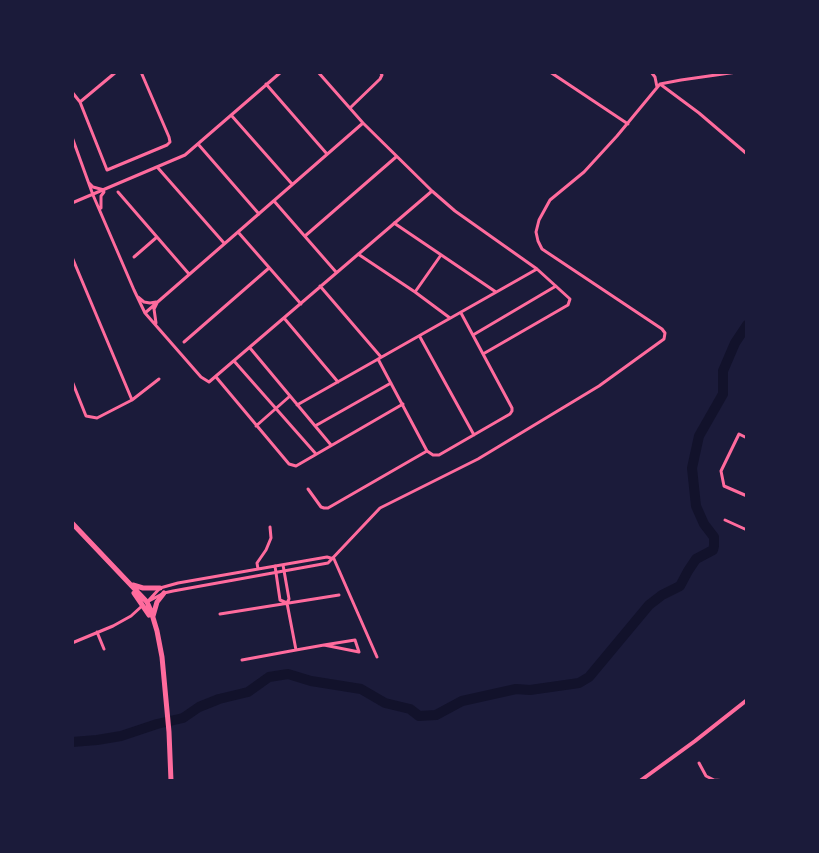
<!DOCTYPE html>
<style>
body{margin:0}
#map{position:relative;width:819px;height:853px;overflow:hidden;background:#1b1b3a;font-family:"Source Serif 4",serif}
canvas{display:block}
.frame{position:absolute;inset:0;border:74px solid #1b1b3a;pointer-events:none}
</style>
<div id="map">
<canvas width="819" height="853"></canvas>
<div class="frame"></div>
</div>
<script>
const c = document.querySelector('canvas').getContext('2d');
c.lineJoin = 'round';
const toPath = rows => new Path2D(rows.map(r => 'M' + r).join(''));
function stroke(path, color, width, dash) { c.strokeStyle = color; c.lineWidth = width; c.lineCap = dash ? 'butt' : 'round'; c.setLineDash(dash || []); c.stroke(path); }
const river = toPath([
 [72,742,97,740,121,736,157,724,183,718,199,707,219,699,248,692,269,677,288,674,311,681,361,689,385,703,410,709,419,716,436,715,462,701,516,689,530,690,579,683,589,677,649,605,662,595,680,586,688,571,696,559,713,550,714,546,714,537,704,524,696,506,692,468,699,436,723,394,723,371,735,343,747,325]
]);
const minor = toPath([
 [318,72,363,123,432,191,455,211,537,269,570,299,568,305,483,354],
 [550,72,628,124],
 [651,72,655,77,657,87],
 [266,84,327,154],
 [660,84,699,113,747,154],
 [72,92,80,102,107,170,167,145,170,142,169,137,141,72],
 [80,102,116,72],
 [350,108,380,79,382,75,380,72],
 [231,115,292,184],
 [72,137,93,195,134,290,145,313,201,377,209,382,432,191],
 [198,144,259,214],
 [158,168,224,243],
 [89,183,93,187,104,190],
 [118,192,189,274],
 [274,201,336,272],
 [72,203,185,155,281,72],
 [101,208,101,196,104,192],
 [394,223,496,292],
 [238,232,301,304],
 [305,236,396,157],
 [358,254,415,292,450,318],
 [72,257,132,400],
 [134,257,157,237],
 [320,286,381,357],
 [415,292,441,255],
 [138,297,144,302,150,303,156,302],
 [145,313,363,123],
 [284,318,338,382],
 [156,323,154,309,157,303],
 [473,335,556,286],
 [420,337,474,435],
 [184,342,269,268],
 [250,348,331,445],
 [378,359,427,451,433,455,439,455,510,414,512,411,512,408,461,313],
 [234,361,316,454],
 [216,377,289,464,296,466,403,404],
 [72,381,86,416,97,418,132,400,159,379],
 [297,405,537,269],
 [256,426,290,396],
 [315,426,391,383],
 [747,438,739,434,721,471,724,486,747,496],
 [308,489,321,507,324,508,328,508,427,451],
 [725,520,747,530],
 [334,559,377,657],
 [275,566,280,600,287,603,289,599,283,565],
 [258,569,257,563,266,550,271,538,270,527],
 [149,600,160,588,178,583,327,557,334,559],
 [147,602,164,593,173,591,328,563,380,508,478,459,599,386,664,339,665,333,662,329,542,249,538,241,536,232,539,220,550,200,584,172,617,136,660,84,681,80,737,72],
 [287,603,296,650],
 [220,614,339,595],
 [97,632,104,649],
 [72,643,113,626,131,616,142,606],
 [242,660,296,650,324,645,355,640,359,652,324,645],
 [699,763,706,776,714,780,727,781]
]);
const tertiary = toPath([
 [640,781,695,741,747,700]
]);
const primary = toPath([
 [72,523,147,602,151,611,157,631,162,657,169,732,171,781],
 [133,585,143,588,160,588],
 [134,593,149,615],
 [153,616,157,602,164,593]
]);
stroke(river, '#12122b', 10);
stroke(minor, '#ff6b9d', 3);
stroke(tertiary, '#ff6b9d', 4);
stroke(primary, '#ff6b9d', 5);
</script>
